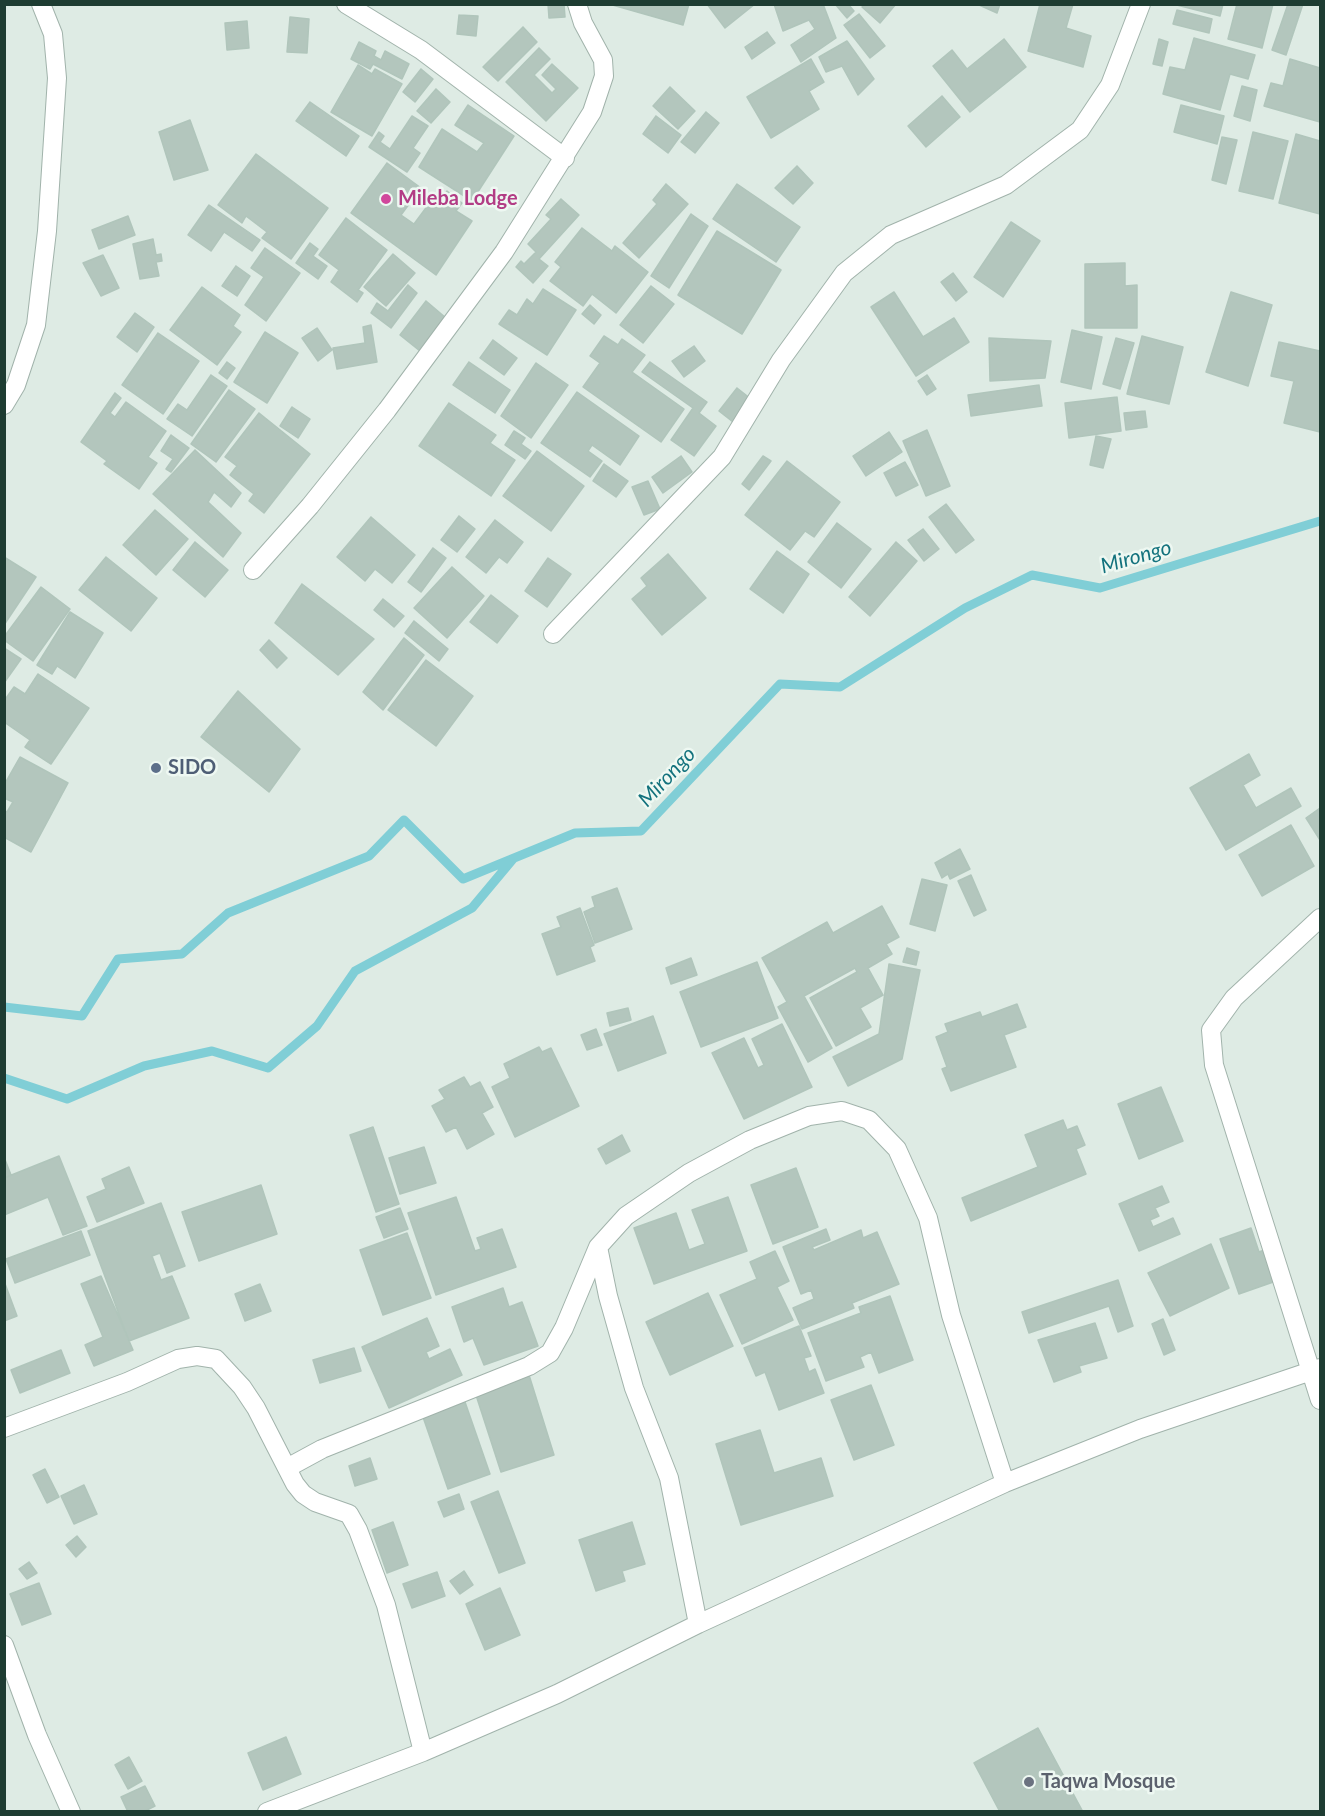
<!DOCTYPE html>
<style>
body{margin:0}
#map{position:relative;width:1325px;height:1816px;overflow:hidden;background:#deebe4;font-family:Lato,sans-serif}
canvas{display:block}
.frame{position:absolute;inset:0;border:6px solid #1e3c32;pointer-events:none}
</style>
<div id="map">
<canvas width="1325" height="1816"></canvas>
<div class="frame"></div>
</div>
<script>
const c = document.querySelector('canvas').getContext('2d');
c.lineJoin = 'round';
const toPath = rows => new Path2D(rows.map(r => 'M' + r).join(''));
function stroke(path, color, width, dash) { c.strokeStyle = color; c.lineWidth = width; c.lineCap = dash ? 'butt' : 'round'; c.setLineDash(dash || []); c.stroke(path); }
function fillPath(path, color) { c.fillStyle = color; c.fill(path, 'evenodd'); }
function drawText(font, color, halo, rows, align = 'center') {
  c.font = font + ' Lato,sans-serif'; c.lineWidth = 5; c.setLineDash([]); c.textBaseline = 'middle'; c.strokeStyle = halo; c.fillStyle = color; for (const [text, x, y, turn = 0] of rows) {
    c.save(); c.translate(x, y); c.rotate((+turn || 0) * Math.PI / 180); c.textAlign = isNaN(turn) ? turn : align; if (halo) c.strokeText(text, 0, 0); c.fillText(text, 0, 0); c.restore();
  }
}
const stream = toPath([
 [4,1007,82,1016,118,959,182,954,228,913,369,856,404,820,463,879,575,833,641,831,780,684,840,687,965,608,1032,575,1100,588,1320,521],
 [4,1078,67,1099,144,1066,212,1051,268,1068,317,1026,355,971,472,908,513,859]
]);
const building = toPath([
 [548,4,564,4,565,17,549,18,548,4],
 [609,4,689,4,683,25,609,4],
 [707,4,755,4,725,28,707,4],
 [774,4,823,4,836,38,801,62,791,45,815,29,809,20,783,31,774,4],
 [835,4,848,4,854,11,847,18,835,4],
 [865,4,896,4,880,23,862,7,865,4],
 [977,4,1000,4,997,13,977,4],
 [1040,4,1073,4,1066,28,1091,36,1083,67,1028,51,1040,4],
 [1173,4,1223,4,1220,16,1173,4],
 [1237,4,1273,4,1262,48,1228,39,1237,4],
 [1288,4,1303,4,1286,55,1272,50,1288,4],
 [1177,10,1212,19,1209,33,1173,24,1177,10],
 [859,14,885,46,870,58,844,25,859,14],
 [459,15,478,16,476,36,457,34,459,15],
 [290,17,309,19,307,53,287,52,290,17],
 [247,21,249,48,227,50,225,23,247,21],
 [523,27,537,42,498,81,483,67,523,27],
 [767,32,775,43,752,59,745,47,767,32],
 [1194,38,1255,55,1248,79,1230,74,1220,110,1163,94,1170,67,1185,70,1194,38],
 [1004,39,1026,67,970,112,933,66,952,50,967,69,1004,39],
 [1159,39,1168,42,1162,66,1153,64,1159,39],
 [847,41,874,79,858,95,842,66,826,72,819,57,847,41],
 [359,42,376,51,374,56,381,60,385,51,409,64,402,79,373,64,370,69,351,59,359,42],
 [539,48,550,59,534,75,552,93,556,89,542,75,552,64,578,88,546,121,506,82,539,48],
 [811,59,824,82,809,91,819,109,771,138,747,97,811,59],
 [1290,59,1320,68,1320,122,1264,106,1271,83,1283,86,1290,59],
 [358,65,372,74,375,69,402,84,372,136,331,112,358,65],
 [421,69,433,79,415,102,403,92,421,69],
 [1242,86,1257,90,1250,121,1234,116,1242,86],
 [670,87,695,111,678,129,653,106,670,87],
 [436,89,450,102,431,123,417,111,436,89],
 [942,96,960,117,926,147,908,126,942,96],
 [310,102,359,136,346,156,296,121,310,102],
 [468,105,514,136,472,201,419,167,442,129,477,152,484,143,455,125,468,105],
 [1181,105,1224,116,1217,144,1174,132,1181,105],
 [706,112,719,123,695,153,681,142,706,112],
 [412,116,428,126,413,148,420,153,407,172,369,147,379,132,384,136,380,142,390,149,412,116],
 [656,116,681,135,668,153,643,134,656,116],
 [190,120,208,170,174,180,159,132,190,120],
 [1253,132,1288,141,1273,199,1239,191,1253,132],
 [1296,134,1320,141,1320,214,1279,203,1296,134],
 [1222,137,1237,140,1226,184,1212,180,1222,137],
 [256,154,328,208,291,259,262,238,267,232,246,216,242,223,218,205,256,154],
 [387,163,421,188,401,215,414,224,434,197,439,201,447,191,462,203,456,211,472,221,436,275,351,213,387,163],
 [797,166,813,183,793,204,775,188,797,166],
 [666,184,688,204,639,258,623,243,657,204,653,200,666,184],
 [737,184,800,227,776,262,713,219,737,184],
 [561,199,579,215,539,259,548,266,533,283,516,267,521,261,524,264,536,252,528,244,551,219,546,215,561,199],
 [209,205,260,240,252,251,224,232,211,251,188,235,209,205],
 [691,214,708,226,669,288,651,276,691,214],
 [128,216,135,235,99,249,92,230,128,216],
 [346,218,387,250,358,290,363,293,357,302,331,282,339,270,319,255,346,218],
 [1011,222,1040,241,1003,297,974,277,1011,222],
 [582,228,612,251,615,246,648,272,616,313,592,294,583,306,550,281,561,267,555,262,582,228],
 [717,231,781,270,742,334,678,295,717,231],
 [153,239,156,255,161,254,162,261,156,262,159,276,140,279,133,244,153,239],
 [310,243,318,249,313,256,327,266,318,279,296,263,310,243],
 [265,248,300,273,266,321,245,305,264,277,251,268,265,248],
 [393,254,415,273,386,306,364,287,393,254],
 [103,255,119,288,101,296,83,263,103,255],
 [1125,263,1125,286,1137,285,1137,328,1085,328,1085,264,1125,263],
 [236,266,250,276,237,296,222,286,236,266],
 [953,273,967,292,956,301,941,282,953,273],
 [408,285,417,293,391,328,371,313,377,303,388,311,408,285],
 [651,286,674,304,643,343,620,325,651,286],
 [202,287,240,315,233,326,241,332,217,365,170,330,202,287],
 [543,289,576,310,547,355,499,324,509,310,517,315,527,299,533,304,543,289],
 [894,292,923,337,954,318,969,342,916,376,871,307,894,292],
 [1231,292,1272,305,1248,386,1206,372,1231,292],
 [426,301,446,318,420,351,400,335,426,301],
 [590,305,601,315,594,324,582,314,590,305],
 [135,313,154,327,137,352,117,337,135,313],
 [371,325,377,362,337,369,333,348,365,343,363,327,371,325],
 [317,328,332,350,318,361,302,338,317,328],
 [1072,330,1102,337,1091,389,1061,382,1072,330],
 [265,332,298,353,267,403,234,382,265,332],
 [158,333,199,361,163,414,122,385,158,333],
 [604,336,618,345,622,339,645,355,632,372,684,409,661,442,583,387,600,363,590,356,604,336],
 [1142,336,1183,347,1169,404,1127,394,1142,336],
 [989,338,1051,341,1045,378,990,381,989,338],
 [1116,338,1134,343,1120,389,1103,384,1116,338],
 [493,340,517,358,504,375,480,358,493,340],
 [1279,342,1320,351,1320,432,1284,423,1294,381,1271,376,1279,342],
 [694,346,705,361,684,377,672,361,694,346],
 [227,362,235,368,227,379,219,373,227,362],
 [469,362,510,390,495,413,453,385,469,362],
 [650,362,707,402,699,413,716,426,694,456,671,440,693,408,642,372,650,362],
 [536,363,568,385,531,438,501,416,536,363],
 [211,375,227,386,192,436,167,419,178,404,187,410,211,375],
 [927,375,936,389,927,395,918,381,927,375],
 [1039,385,1042,406,971,416,968,395,1039,385],
 [737,388,751,399,733,422,719,411,737,388],
 [229,390,255,409,216,462,191,444,229,390],
 [577,392,639,436,620,465,592,445,588,451,602,461,590,477,541,443,577,392],
 [115,393,121,398,110,413,115,417,126,402,166,431,148,457,157,463,139,489,104,464,107,461,81,442,115,393],
 [1117,397,1121,431,1069,438,1065,403,1117,397],
 [449,403,496,435,490,443,515,460,491,496,419,446,449,403],
 [292,407,310,419,298,438,280,426,292,407],
 [1145,411,1147,427,1126,430,1124,413,1145,411],
 [259,413,310,454,264,513,249,501,254,494,230,475,237,466,225,457,259,413],
 [927,430,950,486,926,496,903,441,927,430],
 [514,431,525,438,521,444,531,451,525,459,505,445,514,431],
 [889,432,902,452,866,476,853,456,889,432],
 [171,435,189,448,171,472,166,469,173,459,161,451,171,435],
 [1096,436,1111,439,1103,468,1090,465,1096,436],
 [195,450,241,493,231,507,214,492,208,502,241,533,223,557,153,494,195,450],
 [537,451,584,486,551,531,503,496,537,451],
 [681,456,692,472,663,493,652,477,681,456],
 [763,456,771,461,749,490,742,484,763,456],
 [787,461,840,502,814,537,805,531,790,550,745,515,787,461],
 [905,462,918,485,896,496,884,473,905,462],
 [604,464,628,481,616,497,593,481,604,464],
 [648,481,660,509,644,515,632,487,648,481],
 [946,504,974,540,956,553,929,517,946,504],
 [155,510,188,539,156,575,123,545,155,510],
 [459,516,475,529,457,552,441,540,459,516],
 [371,517,415,555,392,583,375,569,365,581,337,557,371,517],
 [495,520,523,542,507,563,499,557,486,573,466,557,495,520],
 [837,523,871,549,841,588,808,562,837,523],
 [923,529,939,549,924,561,908,540,923,529],
 [195,542,228,570,205,597,173,570,195,542],
 [896,542,917,561,870,616,849,597,896,542],
 [433,548,446,558,421,592,408,582,433,548],
 [777,551,809,574,783,613,750,589,777,551],
 [668,554,706,598,662,635,632,599,647,586,641,578,668,554],
 [4,557,36,577,4,625,4,557],
 [106,557,157,598,131,631,79,590,106,557],
 [548,558,571,574,547,607,525,591,548,558],
 [452,567,484,596,447,638,414,608,452,567],
 [302,584,374,639,338,675,275,623,302,584],
 [41,587,70,609,33,661,4,640,4,637,41,587],
 [491,595,518,616,497,643,470,622,491,595],
 [383,599,404,616,394,627,374,610,383,599],
 [70,612,103,633,75,678,57,666,52,674,37,665,70,612],
 [414,621,448,649,439,661,405,633,414,621],
 [404,638,424,655,383,710,363,692,404,638],
 [269,640,287,658,277,668,260,650,269,640],
 [4,648,21,659,4,683,4,648],
 [426,660,473,696,436,746,388,710,426,660],
 [38,674,89,708,51,764,25,747,30,740,4,722,4,701,14,687,25,694,38,674],
 [238,691,300,749,269,792,201,737,238,691],
 [1249,754,1260,775,1243,785,1256,808,1291,788,1301,806,1226,850,1190,788,1249,754],
 [20,757,68,783,31,852,4,837,4,810,7,812,13,802,4,798,4,785,20,757],
 [1320,808,1320,840,1306,818,1320,808],
 [1291,825,1314,866,1262,896,1239,855,1291,825],
 [960,849,970,869,950,879,948,874,942,878,935,863,960,849],
 [971,875,986,910,974,916,958,881,971,875],
 [922,879,947,885,935,931,910,924,922,879],
 [617,888,632,929,595,943,584,912,595,907,592,897,617,888],
 [882,906,899,937,886,944,892,954,868,968,883,995,860,1008,871,1027,836,1046,810,998,857,972,855,968,804,996,832,1048,808,1062,778,1007,787,1002,762,958,827,922,833,933,882,906],
 [580,908,594,945,590,947,595,961,557,975,542,934,561,927,557,917,580,908],
 [907,948,919,952,916,965,903,962,907,948],
 [691,958,697,975,671,984,666,968,691,958],
 [757,962,778,1018,701,1047,680,992,757,962],
 [889,964,920,970,902,1059,848,1086,833,1057,879,1034,889,964],
 [1017,1004,1026,1027,1004,1035,1016,1067,951,1091,942,1069,947,1067,936,1037,948,1032,945,1024,980,1012,982,1017,1017,1004],
 [628,1008,631,1020,610,1026,607,1013,628,1008],
 [653,1016,666,1053,618,1071,604,1034,653,1016],
 [782,1024,812,1087,744,1119,712,1053,744,1038,758,1068,764,1065,752,1039,782,1024],
 [596,1029,602,1045,587,1050,581,1035,596,1029],
 [539,1047,542,1052,551,1048,579,1106,515,1137,492,1087,510,1078,504,1064,539,1047],
 [464,1077,470,1087,480,1082,493,1107,482,1113,494,1134,467,1149,456,1127,446,1132,432,1106,445,1099,439,1090,464,1077],
 [1161,1087,1183,1141,1139,1159,1118,1104,1161,1087],
 [1063,1120,1067,1130,1077,1126,1085,1145,1076,1149,1086,1174,971,1221,962,1198,1038,1167,1025,1135,1063,1120],
 [373,1127,399,1204,376,1212,350,1135,373,1127],
 [622,1135,630,1151,606,1164,598,1149,622,1135],
 [424,1147,436,1183,400,1194,389,1158,424,1147],
 [59,1156,87,1226,63,1235,48,1197,4,1215,4,1178,59,1156],
 [4,1157,11,1175,4,1178,4,1157],
 [129,1167,144,1203,97,1222,87,1197,106,1189,102,1179,129,1167],
 [796,1168,818,1227,773,1244,751,1185,796,1168],
 [261,1185,277,1234,199,1261,182,1212,261,1185],
 [1162,1186,1169,1202,1155,1208,1159,1216,1150,1220,1153,1227,1173,1218,1180,1234,1139,1251,1119,1204,1162,1186],
 [456,1197,475,1251,481,1249,477,1238,502,1229,516,1267,436,1295,408,1213,456,1197],
 [728,1197,747,1251,654,1284,634,1228,676,1213,689,1250,705,1244,692,1210,728,1197],
 [161,1203,185,1266,167,1273,160,1253,152,1256,161,1280,172,1276,189,1318,129,1341,88,1231,161,1203],
 [400,1208,408,1229,384,1238,376,1217,400,1208],
 [1251,1228,1259,1252,1267,1249,1279,1280,1239,1294,1220,1239,1251,1228],
 [826,1229,830,1240,812,1247,814,1250,861,1230,863,1238,877,1232,899,1284,852,1303,854,1308,802,1329,793,1308,814,1299,811,1290,801,1294,783,1247,826,1229],
 [81,1231,90,1255,15,1283,6,1259,81,1231],
 [407,1233,431,1298,383,1315,360,1250,407,1233],
 [1211,1244,1229,1288,1170,1316,1148,1273,1211,1244],
 [775,1251,789,1281,777,1287,793,1320,742,1344,720,1295,757,1279,750,1262,775,1251],
 [101,1276,133,1350,94,1366,85,1345,103,1337,81,1284,101,1276],
 [1118,1280,1133,1326,1118,1332,1109,1306,1029,1333,1022,1312,1118,1280],
 [4,1281,17,1316,4,1321,4,1281],
 [260,1284,271,1311,245,1321,235,1294,260,1284],
 [503,1288,509,1307,522,1302,538,1346,484,1365,473,1338,464,1342,452,1307,503,1288],
 [708,1293,733,1346,670,1375,646,1322,708,1293],
 [890,1296,913,1360,879,1373,871,1352,860,1357,864,1367,826,1381,808,1333,861,1313,859,1307,890,1296],
 [427,1318,439,1346,426,1352,429,1359,450,1349,462,1375,389,1408,362,1347,427,1318],
 [1163,1319,1175,1350,1164,1355,1152,1324,1163,1319],
 [1095,1323,1107,1358,1079,1366,1081,1372,1054,1382,1038,1340,1095,1323],
 [799,1326,811,1356,804,1358,809,1372,815,1369,824,1393,779,1410,765,1372,756,1376,744,1348,799,1326],
 [354,1348,361,1371,320,1383,313,1360,354,1348],
 [61,1350,70,1373,20,1393,11,1370,61,1350],
 [529,1375,554,1455,501,1472,475,1392,529,1375],
 [871,1385,894,1445,854,1460,831,1400,871,1385],
 [465,1402,490,1474,448,1489,423,1417,465,1402],
 [760,1430,774,1473,821,1458,833,1496,741,1525,716,1444,760,1430],
 [370,1458,377,1479,355,1486,349,1466,370,1458],
 [45,1469,59,1497,47,1503,33,1475,45,1469],
 [84,1485,97,1514,74,1524,61,1496,84,1485],
 [498,1491,525,1563,499,1573,471,1502,498,1491],
 [459,1494,464,1509,444,1517,438,1502,459,1494],
 [393,1522,408,1565,387,1573,372,1530,393,1522],
 [632,1522,645,1564,622,1571,625,1581,596,1591,579,1540,632,1522],
 [77,1536,86,1547,76,1557,66,1545,77,1536],
 [29,1562,37,1573,27,1579,19,1569,29,1562],
 [464,1571,473,1585,460,1594,450,1581,464,1571],
 [437,1572,445,1596,412,1608,403,1584,437,1572],
 [39,1583,51,1614,22,1625,10,1594,39,1583],
 [500,1588,520,1635,485,1650,466,1604,500,1588],
 [1038,1728,1083,1812,1000,1812,974,1763,1038,1728],
 [286,1737,301,1774,263,1790,248,1753,286,1737],
 [129,1757,142,1781,128,1789,115,1765,129,1757],
 [145,1786,155,1806,143,1812,128,1812,121,1797,145,1786]
]);
const street = toPath([
 [346,4,421,50,565,158],
 [4,405,16,385,36,325,47,231,57,78,53,34,41,4],
 [253,570,310,506,387,410,504,252,592,112,604,76,603,60,583,23,577,4],
 [553,634,722,457,781,360,844,273,891,235,1006,185,1080,130,1110,85,1141,4],
 [1320,918,1234,998,1211,1030,1214,1065,1320,1400],
 [598,1247,608,1296,634,1388,669,1478,698,1624],
 [4,1428,127,1382,178,1359,197,1356,216,1359,242,1387,256,1408,295,1484,303,1494,315,1502,349,1514,358,1530,386,1605,423,1752],
 [287,1468,322,1449,529,1366,550,1353,564,1328,598,1247,626,1216,689,1173,750,1140,809,1116,842,1111,869,1120,897,1149,928,1218,951,1315,1005,1483],
 [4,1645,37,1735,71,1812],
 [267,1812,423,1752,557,1694,698,1624,1005,1483,1140,1429,1320,1368]
]);
const markers = [
 [386,199,6,"#d1479c"],
 [156,768,6,"#5c6f8a"],
 [1029,1782,6,"#6b7280"]
];
const hotelNames = [
 ["Mileba Lodge",398,199]
];
const serviceNames = [
 ["SIDO",168,768]
];
const worshipNames = [
 ["Taqwa Mosque",1041,1782]
];
const waterNames = [
 ["Mirongo",1136,557,-16],
 ["Mirongo",667,777,-47]
];
stroke(stream, '#80ced6', 9);
fillPath(building, '#b3c6bd');
stroke(building, '#b0c5bb', 1.5);
stroke(street, '#a1b3ab', 20);
stroke(street, '#fff', 18);
for (const [x, y, r, color] of markers) { const dot = new Path2D(); dot.arc(x, y, r, 0, 2 * Math.PI); c.fillStyle = color; c.fill(dot); stroke(dot, '#eef8f2', 2); }
drawText('bold 20px', '#b23c85', '#eef8f2', hotelNames, 'left');
drawText('bold 20px', '#4e5e75', '#eef8f2', serviceNames, 'left');
drawText('bold 20px', '#5b616d', '#eef8f2', worshipNames, 'left');
drawText('italic 21px', '#13727d', '#eef8f2', waterNames);
</script>
